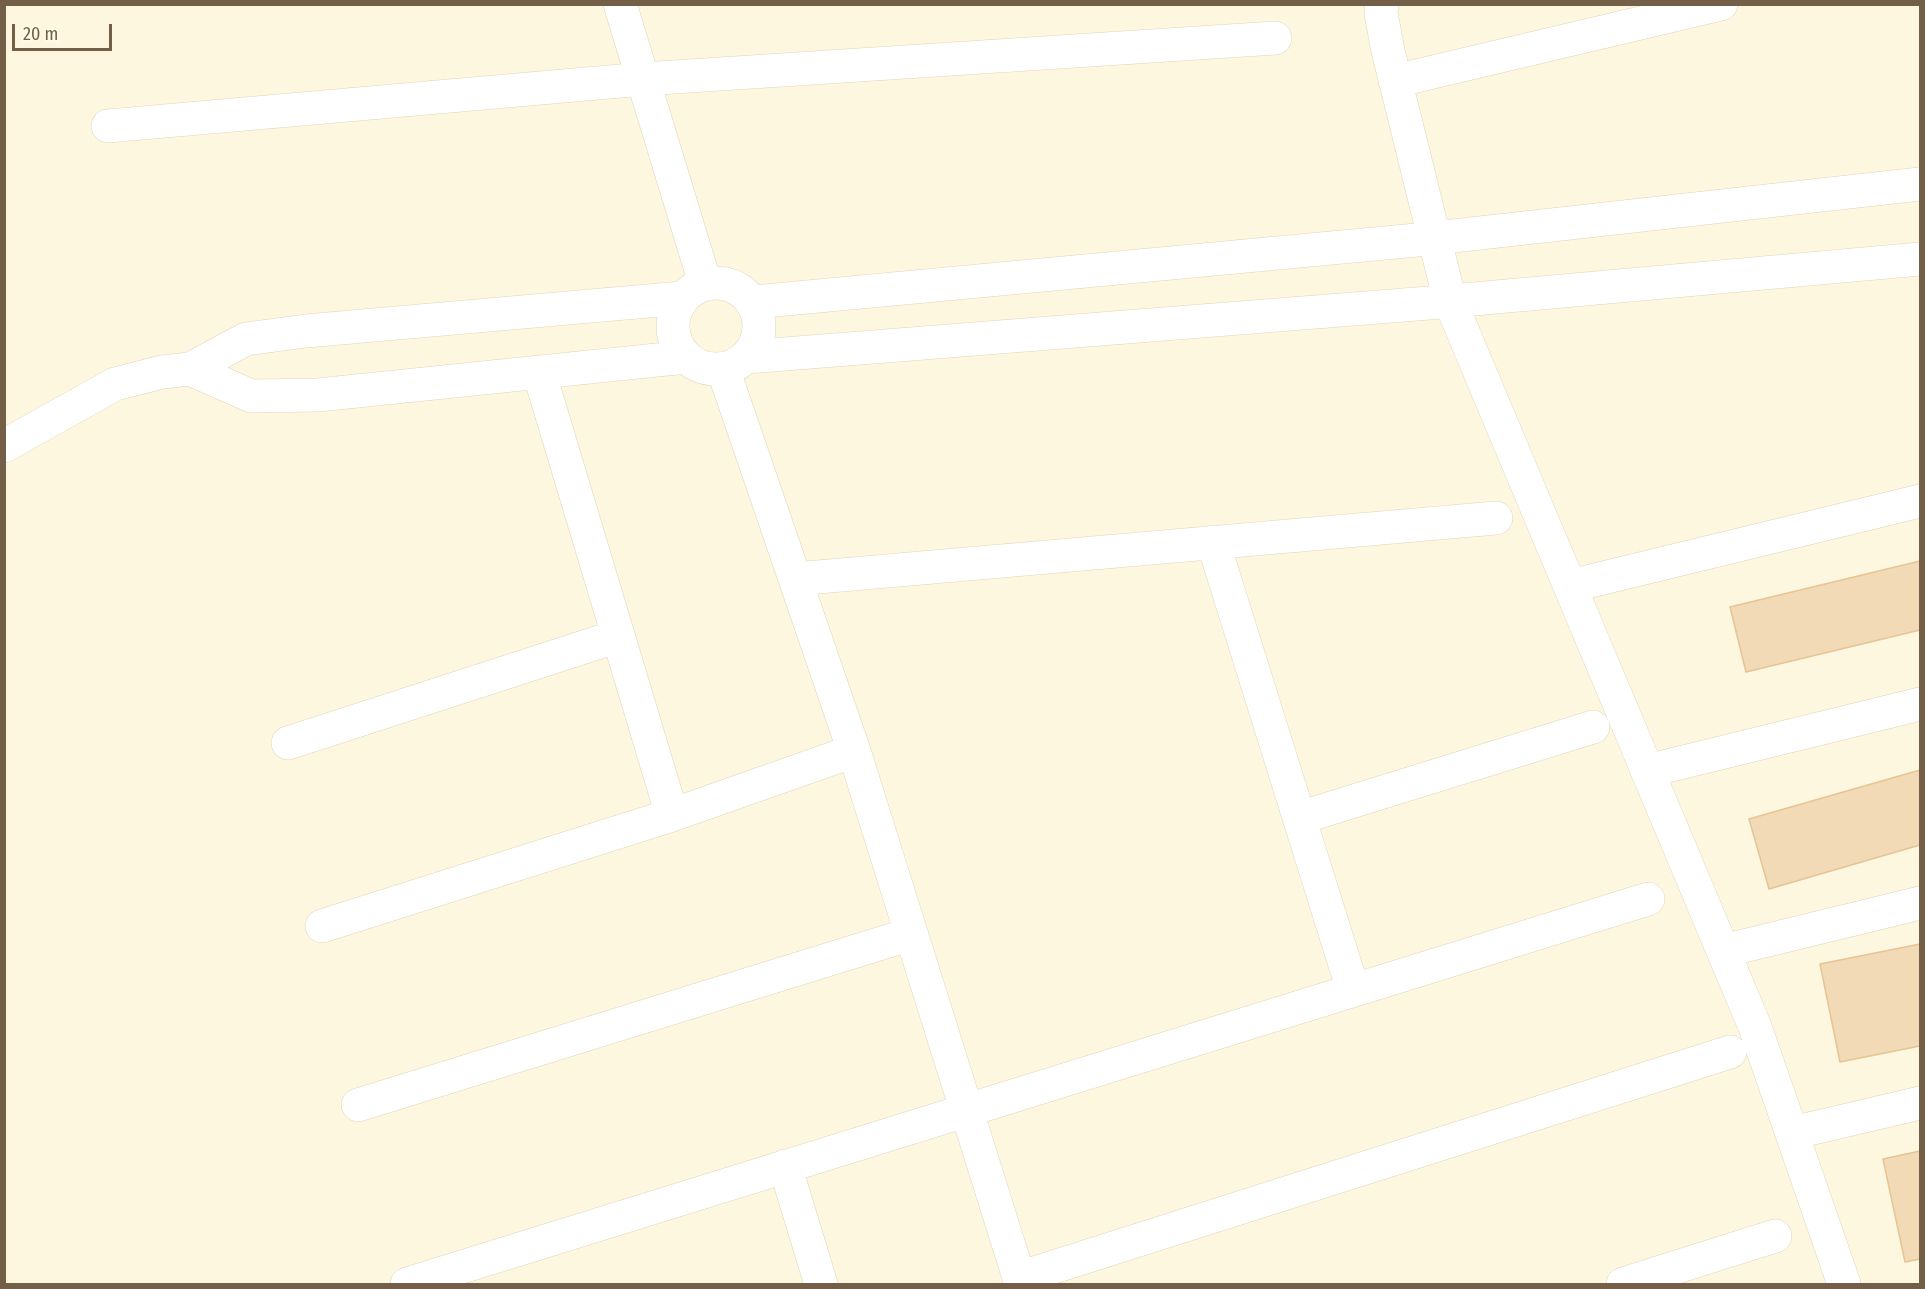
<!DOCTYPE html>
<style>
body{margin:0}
#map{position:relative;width:1925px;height:1289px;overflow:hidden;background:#fdf7df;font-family:"Fira Sans Condensed",sans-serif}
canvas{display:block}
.frame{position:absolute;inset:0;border:6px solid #735f47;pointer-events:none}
.scale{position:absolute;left:12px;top:24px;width:100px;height:27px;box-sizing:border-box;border:3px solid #735f47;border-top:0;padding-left:8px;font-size:18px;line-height:21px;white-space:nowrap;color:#735f47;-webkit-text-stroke:4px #fffae6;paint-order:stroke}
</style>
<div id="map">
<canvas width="1925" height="1289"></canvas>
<div class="frame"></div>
<div class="scale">20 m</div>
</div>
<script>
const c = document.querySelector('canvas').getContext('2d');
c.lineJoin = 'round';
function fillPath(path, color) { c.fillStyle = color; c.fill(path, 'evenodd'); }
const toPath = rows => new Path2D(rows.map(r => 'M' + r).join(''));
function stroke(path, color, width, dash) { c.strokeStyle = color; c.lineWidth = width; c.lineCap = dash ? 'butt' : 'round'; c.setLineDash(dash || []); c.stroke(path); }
const building = toPath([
 [1920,561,1920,630,1746,672,1730,607,1920,561],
 [1920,770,1920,845,1769,889,1749,819,1920,770],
 [1920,944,1920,1046,1840,1062,1820,964,1920,944],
 [1920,1151,1920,1259,1905,1262,1883,1159,1920,1151]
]);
const minor = toPath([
 [620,4,705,283],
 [1382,4,1381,13,1388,51,1450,301,1755,1027,1844,1284],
 [1395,81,1721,4],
 [108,126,643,79,1275,38],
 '673 326a43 43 0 1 1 86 0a43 43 0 1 1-86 0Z',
 [754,302,1417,240,1920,184],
 [747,357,1429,303,1920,259],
 [190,369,251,396,318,395,686,357],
 [723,369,854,751,1021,1284],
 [539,372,672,815],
 [4,446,115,384,162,372,190,369,246,339,306,331,682,298],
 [1213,542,1353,990],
 [795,579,1496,518],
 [1570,586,1920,501],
 [288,743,618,636],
 [1647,771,1920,704],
 [1299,818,1593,727],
 [322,926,672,815,854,751],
 [1723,951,1920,903],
 [358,1105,911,934],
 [1792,1133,1920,1103],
 [785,1166,821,1284],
 [1019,1278,1730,1052],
 [407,1284,1648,899],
 [1623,1284,1775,1236]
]);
fillPath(building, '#f2dab6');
stroke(building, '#e5c496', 1.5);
stroke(minor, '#e0d4bb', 34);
stroke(minor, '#fff', 33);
</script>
